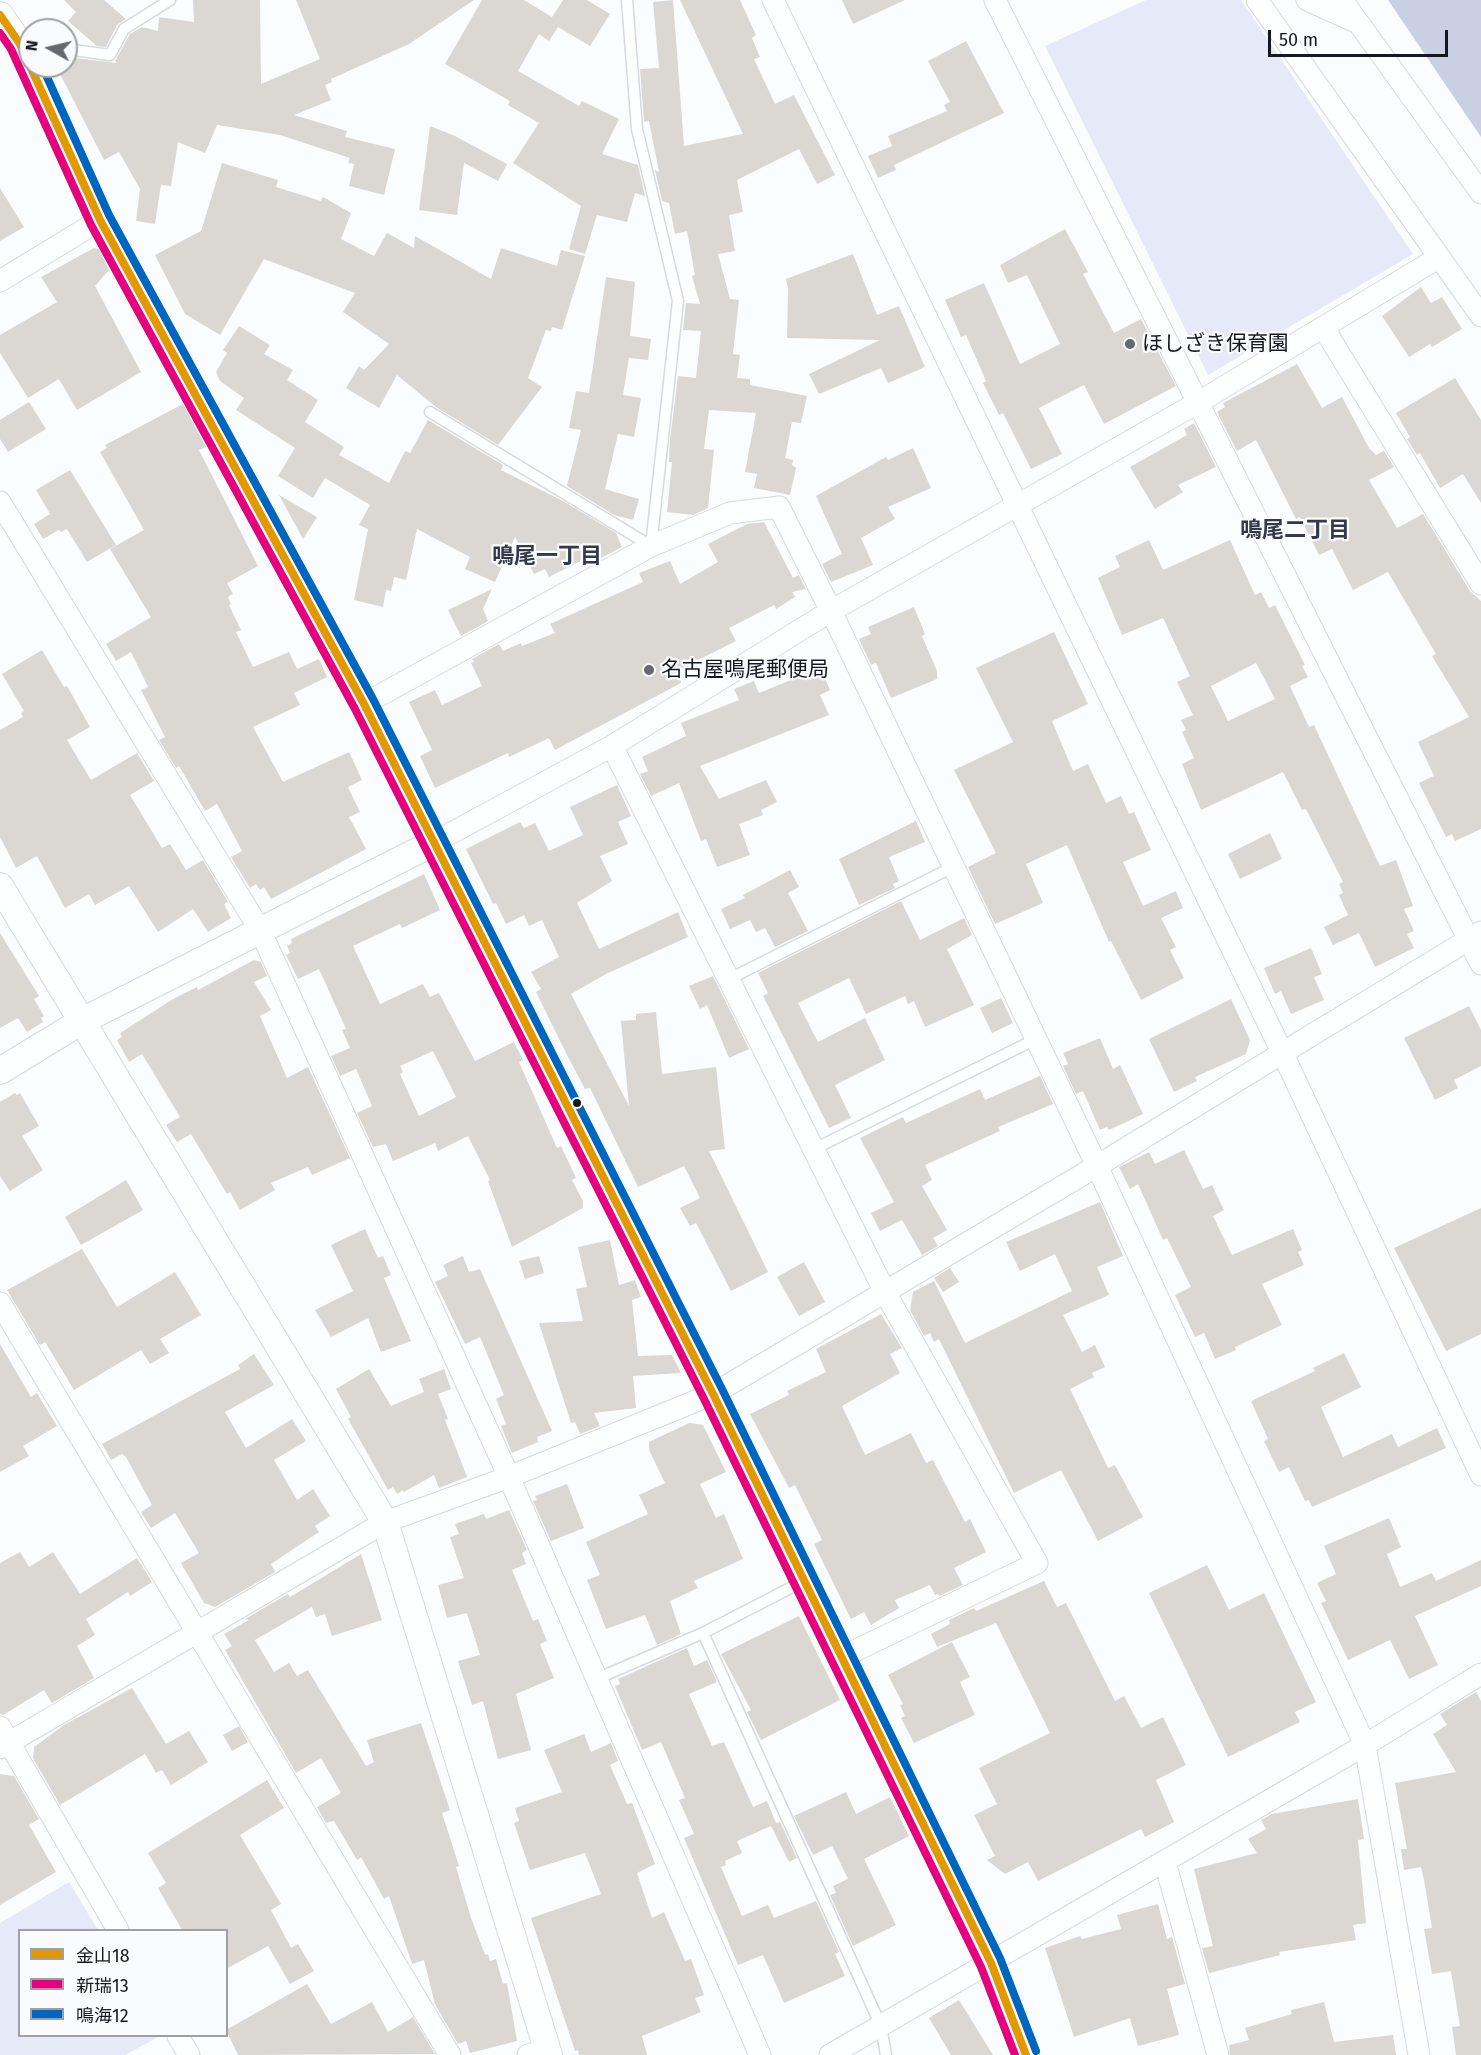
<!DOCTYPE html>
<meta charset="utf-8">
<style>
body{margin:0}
#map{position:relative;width:1481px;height:2055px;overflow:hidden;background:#fbfcfe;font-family:"Fira Sans","Noto Sans JP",sans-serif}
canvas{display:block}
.legend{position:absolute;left:18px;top:1929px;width:210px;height:108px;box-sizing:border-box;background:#fafbff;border:2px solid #9fa0a5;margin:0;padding:8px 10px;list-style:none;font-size:18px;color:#16181f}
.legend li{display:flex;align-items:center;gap:12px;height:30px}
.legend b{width:30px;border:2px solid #9fa0a5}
.north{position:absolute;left:18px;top:18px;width:60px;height:60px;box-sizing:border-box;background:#fafbff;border:2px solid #9fa0a5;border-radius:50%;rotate:278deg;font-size:16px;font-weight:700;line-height:24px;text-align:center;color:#16181f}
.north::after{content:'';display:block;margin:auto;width:21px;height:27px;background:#66686d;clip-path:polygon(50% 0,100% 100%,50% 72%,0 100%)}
.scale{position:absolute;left:1268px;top:30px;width:180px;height:27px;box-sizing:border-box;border:3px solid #16181f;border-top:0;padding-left:8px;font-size:18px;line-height:21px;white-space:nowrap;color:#16181f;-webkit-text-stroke:4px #fafbff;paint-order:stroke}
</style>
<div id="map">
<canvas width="1481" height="2055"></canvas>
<ul class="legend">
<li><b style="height:8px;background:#e09803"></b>金山18</li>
<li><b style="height:8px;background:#e5007d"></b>新瑞13</li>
<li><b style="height:8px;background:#0065bd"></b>鳴海12</li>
</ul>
<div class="north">N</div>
<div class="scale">50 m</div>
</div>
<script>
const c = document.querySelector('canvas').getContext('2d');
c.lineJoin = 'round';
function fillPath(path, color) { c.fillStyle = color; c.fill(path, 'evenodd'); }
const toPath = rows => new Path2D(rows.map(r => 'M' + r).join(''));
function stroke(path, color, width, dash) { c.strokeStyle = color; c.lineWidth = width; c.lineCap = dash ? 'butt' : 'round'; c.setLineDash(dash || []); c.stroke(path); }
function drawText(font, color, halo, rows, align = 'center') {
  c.font = font + ' "Fira Sans","Noto Sans JP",sans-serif'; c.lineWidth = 4.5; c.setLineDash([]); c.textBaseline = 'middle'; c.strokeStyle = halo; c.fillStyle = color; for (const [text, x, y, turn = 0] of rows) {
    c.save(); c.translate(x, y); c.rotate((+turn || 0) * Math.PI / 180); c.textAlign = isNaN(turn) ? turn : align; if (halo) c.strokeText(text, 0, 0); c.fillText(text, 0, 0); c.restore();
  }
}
const green = toPath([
 [1146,0,1241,0,1413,254,1208,375,1045,46],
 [69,1882,98,1930,20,1930,20,2036,160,2036,125,2055,0,2055,0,1923]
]);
const water = toPath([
 [1388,0,1481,0,1481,137]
]);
const building = toPath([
 [64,0,104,0,126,19,117,25,106,47,97,46,68,21,76,12],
 [193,0,260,0,261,84,320,59,296,0,474,0,409,44,331,79,332,82,325,85,331,100,294,115,347,131,345,137,395,149,384,195,349,186,354,164,348,163,350,158,280,135,217,125,205,153,178,142,171,186,161,185,155,224,136,221,140,189,119,152,104,160,56,66,66,66,66,57,117,63,115,61,130,34,142,27,158,31,159,17,194,22],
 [482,0,524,0,552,17,563,0,587,0,610,14,590,46,558,27,549,41,539,34,518,71,579,106,582,101,619,119,602,154,638,165,645,196,635,193,627,222,597,215,585,254,569,249,581,206,513,163,539,123,508,105,510,101,445,64],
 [673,0,684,146,743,134,680,0,740,0,756,35,752,38,760,57,754,59,775,104,794,95,835,175,817,184,799,149,737,180,743,212,729,215,735,251,718,254,730,299,739,300,733,354,740,355,737,378,750,379,750,385,807,396,801,423,792,422,785,458,793,460,792,465,796,468,790,495,754,488,757,474,745,472,756,413,709,410,704,449,714,450,708,508,693,515,667,512,672,462,669,462,670,440,678,376,696,378,701,331,683,330,686,303,700,304,692,276,695,275,687,231,675,234,669,203,662,201,655,170,659,172,649,121,644,122,640,69,659,68,653,2],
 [842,0,905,0,853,24],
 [966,41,1004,113,894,165,896,170,878,178,868,156,892,146,888,136,947,111,944,105,950,102,928,61],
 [430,126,455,136,507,164,498,181,464,163,457,215,419,210],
 [222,163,278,180,276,187,321,201,323,197,351,213,341,239,374,256,387,233,414,248,415,236,491,279,501,248,557,266,561,250,585,256,562,330,552,327,551,331,546,330,528,378,542,387,498,445,436,407,397,375,379,408,346,388,359,366,364,370,389,344,343,312,355,293,264,259,220,335,185,314,155,255,201,231],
 [0,188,24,227,0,241],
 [1065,229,1088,272,1083,274,1114,333,1141,319,1176,386,1104,424,1084,385,1039,408,1062,454,1031,469,1003,413,999,415,983,383,986,381,966,335,961,337,945,300,984,283,1020,364,1060,344,1027,275,1008,283,1000,265],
 [94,248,99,249,109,270,95,286,141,372,77,410,59,379,28,398,0,353,0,335,57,302,41,277],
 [853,254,877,315,899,306,925,367,888,383,881,368,819,394,809,374,880,340,787,338,788,289,786,279],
 [606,277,635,282,630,336,651,339,648,360,629,358,623,395,641,398,634,437,618,434,605,489,639,499,633,520,614,515,567,486,581,430,569,428,576,391,589,393],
 [1421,287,1431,303,1442,297,1462,329,1432,347,1430,344,1409,357,1382,316],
 [239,326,270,345,264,354,293,370,287,380,318,400,305,422,344,447,339,455,359,466,389,483,405,451,410,453,428,420,503,465,501,470,563,501,616,533,622,547,601,558,598,552,549,577,545,569,534,574,515,537,495,582,465,569,470,557,417,529,406,580,394,577,391,591,386,590,383,607,354,600,368,529,359,525,370,505,325,478,313,498,278,476,295,448,236,410,244,398,220,381,216,372,227,353,223,350],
 [1297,364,1322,408,1342,397,1369,448,1376,455,1384,451,1394,467,1369,480,1397,528,1423,514,1470,591,1481,601,1481,829,1455,841,1452,834,1446,837,1419,783,1434,776,1418,742,1469,717,1432,656,1436,654,1388,572,1353,590,1332,549,1319,555,1300,517,1296,519,1256,440,1237,451,1217,412,1225,407,1223,403],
 [1455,378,1481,420,1481,503,1463,474,1440,488,1420,453,1417,455,1407,439,1410,437,1396,413],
 [29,402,46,429,8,452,0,439,0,420],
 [183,404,206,447,199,450,258,566,227,583,233,594,228,597,231,604,229,605,241,630,236,632,253,667,289,652,297,669,319,659,327,677,294,693,300,705,253,727,283,782,349,752,362,780,348,787,360,812,349,817,366,849,271,899,264,887,260,890,256,884,250,888,231,857,242,851,217,804,205,811,179,766,176,768,159,740,165,737,141,690,148,687,131,652,116,661,106,644,151,617,110,549,144,530,100,452,107,448,105,445],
 [1194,423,1216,467,1178,485,1183,492,1155,509,1130,467,1187,435,1184,429],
 [913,448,931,488,888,507,895,519,861,538,873,565,831,582,822,564,842,554,816,496,886,457,888,460],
 [70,470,116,545,87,562,67,529,61,532,59,530,43,539,34,524,50,514,36,490],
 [279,495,317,517,303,539],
 [764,522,793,578,799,575,806,589,792,592,795,597,776,609,774,605,729,628,736,641,678,670,681,683,555,750,549,738,509,757,508,753,435,788,420,756,432,750,409,702,435,690,442,705,482,686,471,663,474,662,472,659,499,644,503,651,521,643,522,646,555,633,550,624,643,582,639,573,670,561,680,584,718,562,708,544,747,524],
 [1149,540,1163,570,1230,540,1255,595,1261,592,1269,608,1275,605,1305,665,1302,666,1308,677,1290,686,1309,727,1314,725,1380,866,1396,860,1413,906,1404,909,1414,931,1407,934,1414,948,1375,967,1359,933,1333,945,1324,927,1348,915,1339,895,1343,893,1339,884,1343,882,1306,809,1302,810,1283,772,1201,810,1182,764,1194,758,1182,732,1186,730,1181,720,1193,715,1177,682,1190,676,1163,618,1122,635,1098,578,1120,567,1115,556],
 [1256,663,1275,699,1228,721,1211,686],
 [492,589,483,609,488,621,461,636,448,610],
 [914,607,925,634,922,636,937,671,937,679,891,698,876,663,871,665,859,639,871,634,868,627],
 [1054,632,1088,704,1052,721,1073,771,1088,764,1106,803,1121,796,1129,814,1134,812,1151,850,1123,862,1143,906,1176,891,1183,908,1161,918,1176,947,1170,950,1184,978,1141,1000,1111,941,1109,942,1067,845,1026,864,1043,903,995,924,968,867,996,853,954,770,1013,742,976,668],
 [42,650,64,687,67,686,90,727,67,740,91,780,137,753,154,781,130,795,162,848,170,844,186,870,203,860,228,902,224,904,231,918,208,932,193,909,158,932,129,886,95,905,89,894,65,908,37,856,16,868,0,837,0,730,23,717,21,713,24,711,2,674],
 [820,668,830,690,820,695,829,715,700,766,719,799,766,780,777,802,761,810,763,815,739,824,750,855,717,867,706,839,701,841,679,783,651,796,640,774,648,771,642,757,686,736,681,723,739,700,734,689,754,681,759,693],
 [617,785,631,816,618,822,628,844,600,856,612,881,577,903,599,949,678,912,688,937,606,974,571,994,629,1106,621,1021,636,1020,636,1014,656,1012,662,1074,716,1067,725,1149,709,1151,768,1272,731,1291,696,1223,690,1226,680,1208,700,1198,684,1166,638,1187,590,1088,585,1089,567,1055,536,992,541,989,531,972,559,957,542,920,529,926,524,915,506,924,496,903,493,904,466,849,520,822,524,828,535,823,549,851,583,835,570,807],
 [916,821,925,842,889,857,899,881,893,884,895,888,859,905,839,859],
 [1270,833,1282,859,1240,879,1228,854],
 [790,870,799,887,788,893,808,931,775,947,765,928,756,932,750,920,730,929,721,909,745,898,743,895],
 [424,874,440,910,402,928,400,924,353,946,380,1004,423,984,430,997,439,993,475,1061,514,1042,523,1060,519,1062,557,1148,561,1146,576,1178,572,1180,583,1201,583,1208,512,1247,488,1181,490,1180,468,1136,438,1151,435,1143,393,1161,386,1144,373,1147,357,1113,372,1106,356,1069,340,1076,331,1056,350,1048,342,1030,346,1029,319,969,298,979,286,955,290,953,287,946,292,943,291,939],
 [433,1051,456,1097,419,1116,400,1074,403,1072,400,1066],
 [901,901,920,940,964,918,972,935,947,949,974,1005,925,1027,914,1001,908,1004,905,996,866,1014,849,978,798,1003,818,1042,865,1018,885,1060,835,1085,851,1118,829,1128,763,996,768,993,758,973],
 [0,933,39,996,34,999,44,1016,41,1018,43,1022,27,1032,18,1018,0,1028],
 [1311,948,1322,974,1314,977,1324,1000,1291,1014,1281,991,1275,994,1264,968],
 [254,960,261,962,267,976,254,982,271,1010,260,1016,287,1078,308,1067,350,1158,312,1175,308,1167,271,1183,275,1190,240,1210,230,1192,227,1194,191,1134,177,1142,166,1125,180,1117,142,1054,129,1062,117,1040,122,1037,120,1033,173,999,197,987,198,990],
 [713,976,749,1049,729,1058,707,1005,700,1009,689,986],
 [1001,998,1013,1023,992,1033,980,1008],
 [1231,999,1250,1040,1246,1054,1195,1077,1197,1081,1174,1092,1149,1039],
 [1469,1006,1481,1030,1481,1066,1454,1080,1458,1088,1435,1100,1404,1038],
 [1100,1038,1113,1069,1120,1065,1143,1114,1109,1130,1107,1127,1100,1130,1083,1091,1076,1094,1063,1066,1068,1064,1063,1053],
 [1040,1076,1053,1104,998,1127,1000,1131,925,1165,932,1180,922,1186,947,1230,933,1238,938,1246,922,1255,902,1220,880,1231,871,1213,894,1202,860,1138,903,1117,906,1123,980,1089,985,1100],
 [15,1093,17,1095,20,1093,39,1126,22,1136,43,1170,10,1191,0,1176,0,1102],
 [1184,1150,1203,1189,1212,1185,1224,1210,1213,1216,1232,1255,1293,1229,1302,1250,1298,1252,1304,1265,1262,1284,1282,1325,1235,1347,1236,1350,1215,1359,1204,1333,1195,1337,1175,1295,1191,1287,1167,1238,1163,1240,1138,1184,1130,1189,1119,1167,1149,1152,1155,1164],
 [126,1180,143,1210,81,1245,65,1217],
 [1100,1202,1123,1256,1097,1267,1109,1295,1063,1315,1082,1352,1095,1345,1105,1367,1092,1373,1094,1377,1070,1389,1108,1468,1115,1465,1143,1517,1098,1541,1061,1470,1014,1493,939,1339,934,1342,930,1333,924,1336,910,1310,913,1292,934,1281,965,1343,1072,1291,1055,1254,1020,1271,1006,1242],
 [1481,1208,1481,1334,1446,1351,1394,1248],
 [365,1229,378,1258,383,1256,391,1275,384,1278,411,1341,381,1352,368,1318,331,1337,315,1310,353,1291,331,1245],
 [610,1240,619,1285,635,1280,641,1297,632,1300,638,1356,672,1355,681,1373,633,1376,636,1408,594,1413,600,1426,580,1434,575,1422,571,1423,539,1323,583,1321,576,1289,587,1287,578,1247],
 [82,1249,117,1307,175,1272,201,1315,160,1339,169,1353,150,1364,141,1350,74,1390,45,1342,40,1345,7,1290],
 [463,1256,469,1272,480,1269,552,1431,537,1437,538,1442,512,1453,501,1426,506,1424,496,1399,504,1395,480,1337,465,1344,435,1282,448,1276,443,1265],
 [539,1256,544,1273,525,1279,519,1261],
 [804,1262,825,1302,799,1316,777,1277],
 [950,1268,959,1282,943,1292,934,1278],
 [881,1314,902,1348,890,1354,900,1373,842,1406,865,1455,911,1433,926,1463,933,1460,965,1522,970,1519,986,1552,954,1568,963,1585,939,1596,938,1594,935,1595,930,1585,895,1600,899,1608,871,1625,864,1612,851,1619,814,1544,822,1540,795,1485,789,1488,750,1414,789,1395,787,1391,826,1372,816,1349],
 [0,1344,31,1397,37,1393,57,1426,23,1446,29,1456,0,1472],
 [1344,1353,1361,1387,1321,1407,1343,1457,1392,1434,1398,1447,1437,1428,1446,1448,1312,1507,1309,1500,1305,1501,1289,1467,1279,1472,1264,1441,1268,1439,1251,1401,1315,1371,1313,1368],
 [254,1354,274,1385,225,1412,246,1448,292,1419,306,1441,274,1460,297,1500,313,1489,330,1516,315,1526,319,1532,271,1564,275,1572,215,1607,204,1603,181,1563,199,1553,175,1513,151,1528,141,1512,152,1505,126,1457,122,1454,111,1460,102,1444,240,1369,238,1365],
 [369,1369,391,1406,424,1392,419,1379,444,1369,451,1389,438,1394,448,1419,445,1420,467,1477,439,1488,434,1475,404,1492,403,1490,397,1494,393,1487,388,1490,348,1419,351,1417,336,1389],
 [689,1423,703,1425,726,1472,700,1484,716,1518,724,1514,743,1559,694,1581,698,1588,670,1601,681,1634,657,1645,645,1615,606,1629,587,1580,600,1575,586,1542,648,1514,639,1495,665,1483,649,1450,649,1442],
 [567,1484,584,1528,551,1541,533,1501,537,1500,535,1496],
 [509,1510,527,1550,522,1553,526,1564,512,1570,533,1621,538,1619,547,1641,540,1644,554,1678,516,1694,531,1750,498,1759,483,1701,472,1705,458,1661,480,1655,467,1613,447,1618,438,1585,464,1578,450,1537,459,1534,455,1524,484,1514,486,1519],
 [1389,1518,1401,1547,1387,1554,1400,1587,1432,1573,1436,1581,1481,1560,1481,1586,1415,1616,1438,1665,1409,1679,1390,1640,1348,1660,1321,1603,1326,1601,1317,1583,1336,1574,1324,1546],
 [20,1552,29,1567,53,1552,80,1594,137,1558,152,1582,130,1596,128,1592,86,1619,95,1635,77,1646,94,1678,52,1703,44,1690,3,1715,0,1714,0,1563],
 [361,1554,382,1620,332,1636,325,1614,316,1617,312,1607,255,1640,274,1672,289,1663,297,1676,308,1670,366,1766,374,1762,367,1740,421,1723,450,1810,442,1813,459,1866,456,1867,471,1918,485,1955,488,1954,490,1961,496,1959,503,1984,507,1983,517,2041,470,2053,466,2041,458,2044,435,2004,424,1960,412,1964,389,1896,384,1899,361,1857,357,1860,334,1821,326,1823,317,1807,341,1793,321,1758,296,1773,225,1650,232,1646,224,1634,249,1620,245,1619,288,1594,290,1597],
 [1207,1565,1229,1610,1264,1593,1316,1702,1295,1712,1300,1722,1228,1757,1149,1593],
 [1044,1581,1057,1607,1066,1603,1115,1701,1124,1696,1141,1728,1163,1717,1186,1765,1156,1780,1174,1822,1145,1837,1141,1829,1038,1881,1028,1862,1005,1874,987,1860,995,1856,974,1815,997,1804,979,1768,1050,1733,996,1623,937,1647,931,1634,950,1624,949,1620,974,1608,976,1611],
 [799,1616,840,1700,761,1740,747,1712,751,1710,721,1654],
 [952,1642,970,1677,960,1682,975,1715,914,1743,901,1718,905,1716,900,1705,903,1704,888,1675],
 [687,1648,694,1666,707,1660,717,1682,689,1694,712,1746,724,1742,753,1807,767,1801,776,1823,780,1822,797,1858,789,1862,771,1826,737,1841,742,1853,725,1861,726,1865,721,1867,742,1916,768,1905,774,1918,816,1901,839,1952,835,1954,845,1976,784,2003,763,1955,738,1965,684,1838,694,1834,679,1800,685,1798,661,1742,642,1750,615,1686,620,1684,618,1679],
 [132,1688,166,1744,189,1731,208,1762,171,1785,162,1770,156,1773,145,1754,60,1805,33,1758,34,1747,64,1725],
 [1476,1692,1481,1701,1481,2055,1456,2055,1452,2027,1460,2026,1451,1971,1432,1974,1424,1929,1432,1928,1424,1880,1421,1867,1404,1870,1401,1849,1407,1849,1395,1783,1456,1772,1433,1734,1447,1725,1440,1714],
 [239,1726,248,1742,232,1751,223,1735],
 [584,1734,591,1752,611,1743,618,1761,610,1765,627,1804,632,1803,655,1864,637,1873,652,1918,664,1912,685,1961,691,1959,704,1995,695,1998,701,2012,642,2036,647,2055,579,2055,578,2050,575,2051,531,1918,601,1894,585,1853,530,1870,514,1823,519,1821,515,1808,562,1792,544,1750],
 [0,1774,14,1776,39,1819,29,1825,56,1872,0,1905],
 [267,1780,284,1808,240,1835,281,1904,271,1910,291,1948,298,1944,314,1971,290,1984,268,1946,226,1969,226,1930,182,1930,158,1888,166,1883,148,1853],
 [846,1792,856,1814,890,1797,909,1836,864,1859,896,1925,853,1946,830,1895,836,1893,833,1886,848,1879,832,1846,813,1855,794,1816],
 [1358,1799,1364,1839,1358,1840,1366,1923,1353,1925,1356,1940,1279,1952,1280,1955,1209,1973,1202,1948,1213,1946,1194,1869,1257,1853,1248,1839,1266,1829,1261,1820,1272,1814],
 [1158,1904,1167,1939,1172,1937,1185,1984,1167,1989,1179,2035,1138,2046,1130,2018,1074,2037,1045,1948,1080,1936,1082,1939,1121,1929,1117,1915],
 [307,1984,331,2024,372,2002,388,2032,413,2017,435,2054,238,2055,226,2030],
 [959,2000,993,2055,951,2055,929,2018],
 [1324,2002,1334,2042,1393,2035,1396,2055,1230,2055,1229,2045,1249,2040,1245,2028,1292,2014,1291,2010]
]);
const service = toPath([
 [66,49,110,55,124,29,170,0],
 [430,412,651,546,678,301,637,129,627,0],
 [729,979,953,867],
 [814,1149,1036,1039],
 [703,1633,881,2026,886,2055],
 [596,1679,703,1633,804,1581]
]);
const minor = toPath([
 [773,0,1282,1052,1481,1475],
 [995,0,1481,964],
 [1257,0,1481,316],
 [1307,0,1356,22],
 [1342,0,1481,193],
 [0,281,100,220],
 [1323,327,1481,584],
 [0,502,260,930,509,1477,760,2055],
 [364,704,651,546,730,513,779,507,831,611,1097,1166,1365,1745,1419,2055],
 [612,746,885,1292,1037,1563,842,1657],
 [433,843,612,746,831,611,1199,402,1438,258],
 [0,1303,450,2055],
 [0,1727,118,1930],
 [0,1748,385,1522,509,1477,713,1394,1097,1166,1481,932],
 [1165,1862,1218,2055],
 [178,2036,189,2055],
 [528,2055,547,2050],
 [830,2055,1365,1745,1481,1674]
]);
const tertiary = toPath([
 [0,15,20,44,100,220,364,704,713,1394,991,1963,1026,2055],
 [0,886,385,1522,549,2055],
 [0,1071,82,1021,433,843]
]);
const bus1 = toPath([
 [0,15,20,44,30,66],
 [30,66,100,220,364,704,713,1394,991,1963,1026,2055]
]);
const bus2 = toPath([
 [0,33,11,49,91,225,355,709,704,1399,981,1967,1015,2055]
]);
const bus3 = toPath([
 [42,66,109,215,373,699,722,1389,1000,1958,1036,2051]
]);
const markers = [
 [1130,344,6,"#66686d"],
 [649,670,6,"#66686d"],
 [577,1103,5,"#16181f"]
];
const poiNames = [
 ["ほしざき保育園",1142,344],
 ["名古屋鳴尾郵便局",661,670]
];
const neighbourhoodNames = [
 ["鳴尾二丁目",1295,531],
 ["鳴尾一丁目",547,557]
];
fillPath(green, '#e6eaf8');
fillPath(water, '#c9d0e6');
fillPath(building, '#dbd8d3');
stroke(service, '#d7d9dd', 13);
stroke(minor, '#d7d9dd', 23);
stroke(tertiary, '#d7d9dd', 28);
stroke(service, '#feffff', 10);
stroke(minor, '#feffff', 21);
stroke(tertiary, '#feffff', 26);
stroke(bus1, '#e09803', 8);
stroke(bus2, '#e5007d', 8);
stroke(bus3, '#0065bd', 8);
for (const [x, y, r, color] of markers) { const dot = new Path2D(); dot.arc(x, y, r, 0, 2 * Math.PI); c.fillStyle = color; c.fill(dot); stroke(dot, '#fafbff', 2); }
drawText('21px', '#16181f', '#fafbff', poiNames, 'left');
drawText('bold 22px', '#343847', '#fafbff', neighbourhoodNames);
</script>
